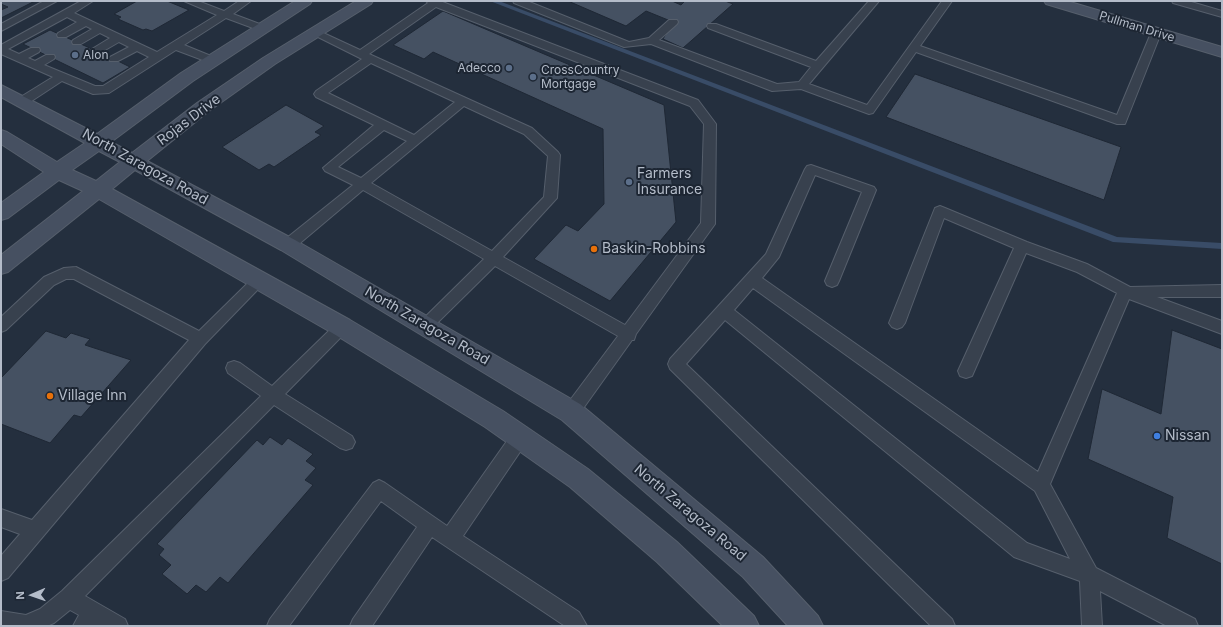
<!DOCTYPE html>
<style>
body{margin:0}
#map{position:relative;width:1223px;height:627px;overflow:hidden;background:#242f3e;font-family:Inter,sans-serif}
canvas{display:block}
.frame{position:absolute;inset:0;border:2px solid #b4bcc9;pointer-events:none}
.north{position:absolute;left:12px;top:575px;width:40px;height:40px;-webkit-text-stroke:3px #1d2633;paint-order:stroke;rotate:268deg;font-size:11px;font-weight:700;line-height:16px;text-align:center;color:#b4bcc9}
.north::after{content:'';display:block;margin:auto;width:14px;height:18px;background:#b4bcc9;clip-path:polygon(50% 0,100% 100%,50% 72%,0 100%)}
</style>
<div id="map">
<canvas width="1223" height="627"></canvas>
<div class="frame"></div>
<div class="north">N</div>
</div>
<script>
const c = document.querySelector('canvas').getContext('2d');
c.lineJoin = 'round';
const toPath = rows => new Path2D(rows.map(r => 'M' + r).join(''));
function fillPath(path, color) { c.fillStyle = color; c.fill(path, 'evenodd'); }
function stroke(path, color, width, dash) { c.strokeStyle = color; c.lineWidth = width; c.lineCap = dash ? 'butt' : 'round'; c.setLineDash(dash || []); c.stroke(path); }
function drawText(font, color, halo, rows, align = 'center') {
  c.font = font + ' Inter,sans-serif'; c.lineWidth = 4; c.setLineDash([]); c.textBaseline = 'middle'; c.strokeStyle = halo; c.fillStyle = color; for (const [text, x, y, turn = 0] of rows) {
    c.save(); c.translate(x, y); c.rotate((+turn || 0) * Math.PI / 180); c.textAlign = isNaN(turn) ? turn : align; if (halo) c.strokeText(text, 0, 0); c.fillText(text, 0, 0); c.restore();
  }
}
const stream = toPath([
 [490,1,499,1,1117,237,1222,243,1222,249,1113,242,490,1]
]);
const building = toPath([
 [1,1,35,1,1,18,1,10,8,7,1,4,1,1],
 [137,1,167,1,189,10,152,31,146,29,143,30,118,19,121,17,114,14,137,1],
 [568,1,672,1,681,5,685,1,725,1,733,4,683,48,663,39,673,22,646,11,626,26,568,1],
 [443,11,664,105,676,222,610,301,534,259,566,225,578,231,604,204,603,129,433,52,424,59,393,45,443,11],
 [50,30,114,59,130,67,103,83,23,44,50,30],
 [915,74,1121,147,1104,200,886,117,915,74],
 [286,105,324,126,315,132,321,135,274,167,269,164,259,170,222,147,286,105],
 [1172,330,1222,349,1222,564,1167,538,1173,497,1088,459,1102,389,1161,414,1172,330],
 [46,331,66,338,71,333,90,339,85,345,131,360,81,417,74,415,50,443,1,424,1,378,46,331],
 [270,437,282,445,288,438,313,454,306,461,316,468,305,480,313,485,228,583,220,577,206,592,196,585,187,594,162,574,171,565,159,555,164,549,157,544,257,440,263,445,270,437]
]);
const lane = toPath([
 [44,1,57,1,1,31,1,24,44,1],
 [81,1,93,1,74,13,157,52,217,15,184,1,198,1,224,11,239,1,251,1,233,14,265,26,266,28,261,31,226,18,184,45,216,58,218,60,216,62,208,62,176,50,109,93,93,94,62,81,27,104,19,104,17,101,19,98,53,77,1,54,1,45,81,1],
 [67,17,77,22,58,33,57,35,58,37,66,37,86,26,92,29,73,40,72,42,73,44,81,44,100,33,110,38,92,49,91,51,92,53,100,53,119,42,129,47,110,57,109,59,110,61,118,61,137,51,149,57,103,86,95,86,44,65,54,59,55,57,54,55,46,55,35,61,28,58,39,52,40,50,39,48,31,48,19,54,8,49,67,17],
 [426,1,440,1,698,100,716,124,715,224,636,334,634,340,632,340,577,417,571,419,565,417,563,412,565,407,618,336,495,266,431,329,426,331,421,329,418,325,421,321,484,259,363,190,293,249,288,250,283,249,281,245,283,241,353,185,325,171,323,168,374,125,316,97,314,94,316,91,362,59,310,33,315,30,319,31,360,50,428,3,426,1],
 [436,7,690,106,704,124,701,223,625,325,503,257,557,198,560,155,558,152,532,128,369,54,436,7],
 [371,63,455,102,414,135,328,93,371,63],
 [464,106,524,134,548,156,544,197,492,251,371,183,464,106],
 [384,130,407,141,361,178,338,167,384,130],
 [513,1,527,1,629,42,649,38,669,20,677,20,678,22,677,24,659,40,777,84,799,82,811,67,708,28,707,26,708,24,716,24,816,61,869,1,879,1,809,84,867,105,942,1,952,1,920,46,1117,115,1151,33,1156,30,1161,33,1125,124,1117,124,916,52,873,113,869,114,801,89,772,91,651,44,624,47,514,3,513,1],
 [1172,1,1188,1,1222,11,1222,17,1173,3,1172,1],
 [811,165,874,187,876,190,839,281,837,285,832,287,827,285,825,281,862,192,815,175,779,257,762,278,1038,472,1117,293,1077,272,1026,253,972,376,966,378,960,376,958,371,1014,248,944,218,905,323,902,327,897,329,892,327,889,323,935,208,940,206,945,208,1027,242,1087,264,1130,287,1222,285,1222,297,1157,297,1222,321,1222,334,1129,299,1050,484,1096,568,1195,619,1198,626,1167,626,1100,591,1102,626,1082,626,1080,581,1014,557,725,320,686,364,952,619,955,626,931,626,670,369,668,364,670,359,766,254,805,169,807,166,811,165],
 [753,288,1035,491,1070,559,1027,543,734,310,753,288],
 [76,267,199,331,255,276,260,274,265,276,267,280,205,344,8,578,1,581,1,556,20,534,1,527,1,509,32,520,189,340,74,279,66,279,54,285,6,330,1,332,1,317,44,277,64,268,76,267],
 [342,321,347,323,350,327,347,331,285,394,352,436,355,442,352,448,346,450,340,448,274,405,85,596,125,619,128,626,73,626,79,615,70,610,54,623,47,626,1,626,1,611,26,615,40,609,62,591,261,396,228,373,226,368,228,363,234,361,240,363,272,386,337,323,342,321],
 [520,429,526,431,528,437,526,443,463,536,579,612,587,626,565,626,432,537,372,626,350,626,353,619,417,527,381,501,289,626,267,626,270,619,373,483,379,480,385,483,447,526,514,431,520,429]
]);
const secondary = toPath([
 [295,1,312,1,310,4,193,81,111,142,132,153,197,103,263,58,356,1,373,1,371,4,275,64,209,111,147,161,295,240,580,404,763,557,818,616,823,626,788,626,743,577,562,420,281,250,135,170,112,189,350,320,503,411,588,469,677,542,754,616,759,626,723,626,657,562,570,487,485,427,334,334,99,199,8,272,1,274,1,255,83,191,59,180,8,218,1,220,1,203,44,172,1,144,1,130,7,132,57,162,85,143,1,97,1,85,97,134,181,73,295,1],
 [99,151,120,162,96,181,72,170,99,151],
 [1044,1,1067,1,1222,47,1222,57,1046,4,1044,1]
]);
const markers = [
 [75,55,4,"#5c6f8a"],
 [509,68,4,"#5c6f8a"],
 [533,77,4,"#5c6f8a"],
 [629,182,4,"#5c6f8a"],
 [594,249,4,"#e8710a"],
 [50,396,4,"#e8710a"],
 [1157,436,4,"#3f7fe0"]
];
const farStreetnames = [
 ["Pullman Drive",1137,27,17]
];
const farPoinames = [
 ["Alon",83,55],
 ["Adecco",501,68,"right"],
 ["CrossCountry",541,70],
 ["Mortgage",541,84]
];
const streetNames = [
 ["Rojas Drive",189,120,-37],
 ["North Zaragoza Road",145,167,29],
 ["North Zaragoza Road",427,326,30],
 ["North Zaragoza Road",690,513,40]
];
const poiNames = [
 ["Farmers",637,174],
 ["Insurance",637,190],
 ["Baskin-Robbins",602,249],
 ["Village Inn",58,396],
 ["Nissan",1165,436]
];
fillPath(stream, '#394c67');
fillPath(building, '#455162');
stroke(building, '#1f2835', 1);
stroke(lane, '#565f6c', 2);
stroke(secondary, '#565f6c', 2);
fillPath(lane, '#38414e');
fillPath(secondary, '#465061');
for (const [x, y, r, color] of markers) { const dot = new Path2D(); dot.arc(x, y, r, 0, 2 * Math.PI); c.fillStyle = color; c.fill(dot); stroke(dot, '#1d2633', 1.5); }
drawText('12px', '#b4bcc9', '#1d2633', farStreetnames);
drawText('12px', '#b4bcc9', '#1d2633', farPoinames, 'left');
drawText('14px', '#b4bcc9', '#1d2633', streetNames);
drawText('14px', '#b4bcc9', '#1d2633', poiNames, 'left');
</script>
